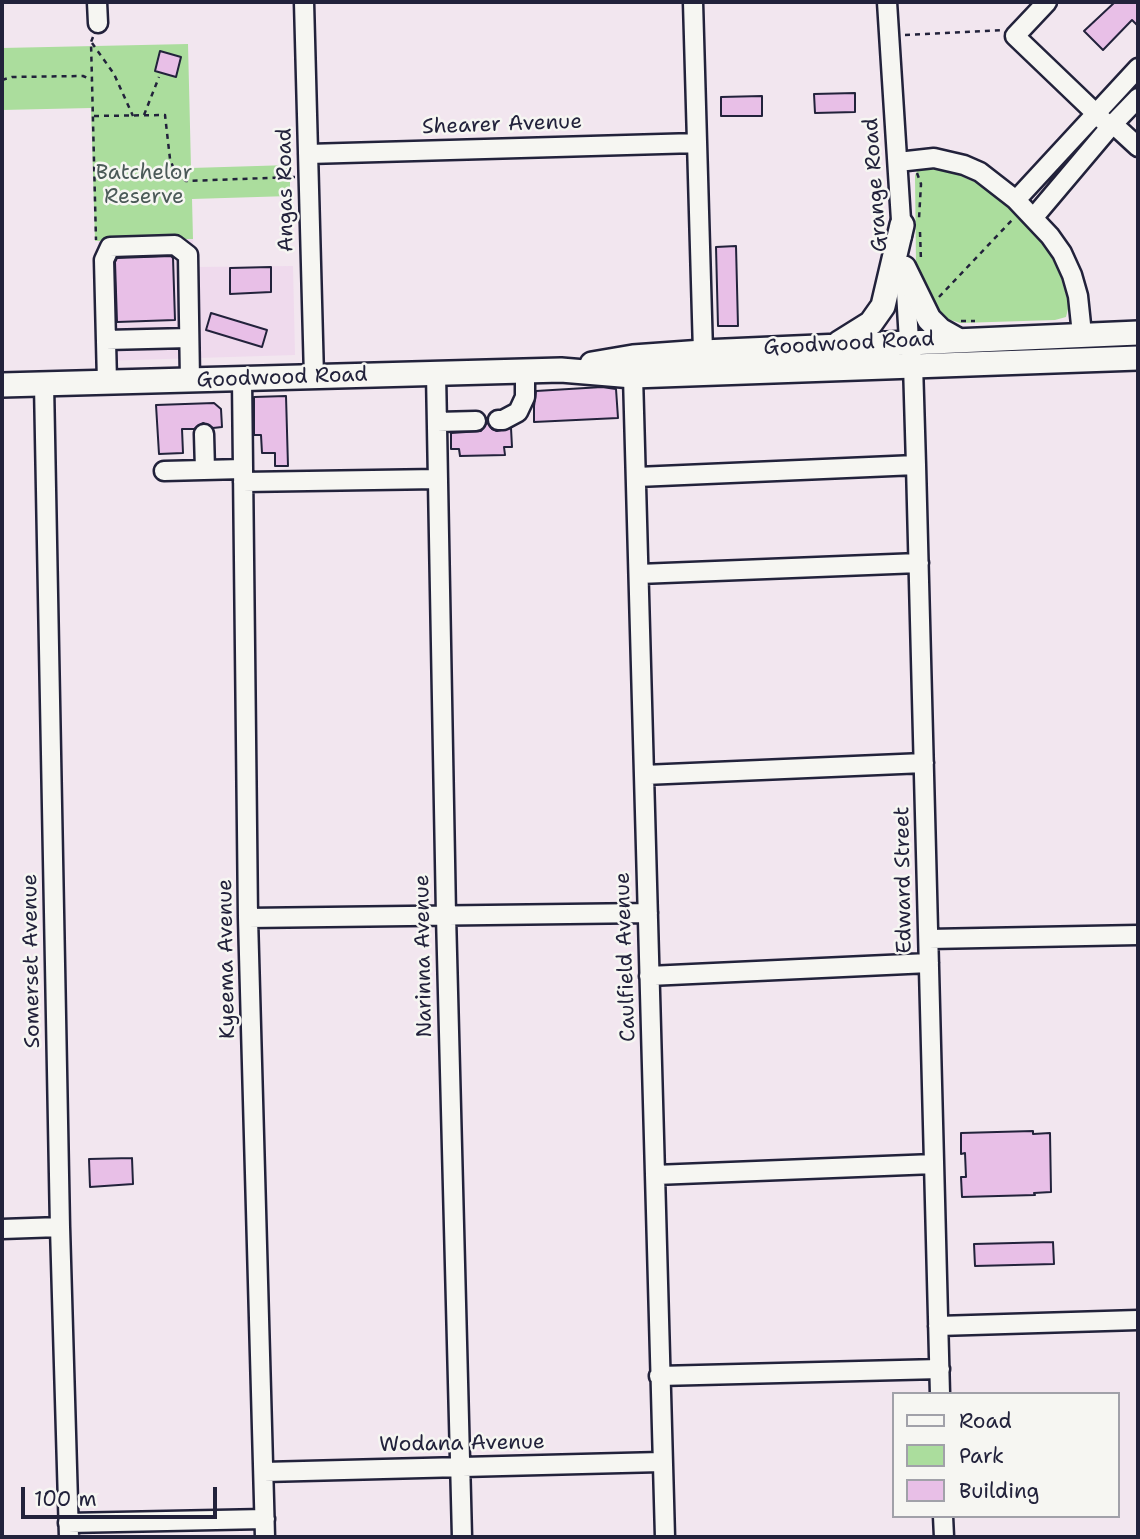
<!DOCTYPE html>
<style>
body{margin:0}
#map{position:relative;width:1140px;height:1539px;overflow:hidden;background:#f2e6ef;font-family:"Shantell Sans",sans-serif}
canvas{display:block}
.frame{position:absolute;inset:0;border:4px solid #22223b;pointer-events:none}
.legend{position:absolute;left:892px;top:1392px;width:228px;height:126px;box-sizing:border-box;background:#f6f6f2;border:2px solid #a1a1a9;margin:0;padding:9px 12px;list-style:none;font-size:21px;color:#22223b}
.legend li{display:flex;align-items:center;gap:14px;height:35px}
.legend b{width:35px;border:2px solid #a1a1a9}
.scale{position:absolute;left:21px;top:1487px;width:196px;height:32px;box-sizing:border-box;border:4px solid #22223b;border-top:0;padding-left:9px;font-size:21px;line-height:24px;white-space:nowrap;color:#22223b;-webkit-text-stroke:5px #f6f6f2;paint-order:stroke}
</style>
<div id="map">
<canvas width="1140" height="1539"></canvas>
<div class="frame"></div>
<ul class="legend">
<li><b style="height:9px;background:#f6f6f2"></b>Road</li>
<li><b style="height:19px;background:#abdd9d"></b>Park</li>
<li><b style="height:19px;background:#e8bfe7"></b>Building</li>
</ul>
<div class="scale">100 m</div>
</div>
<script>
const c = document.querySelector('canvas').getContext('2d');
c.lineJoin = 'round';
function fillPath(path, color) { c.fillStyle = color; c.fill(path, 'evenodd'); }
const toPath = rows => new Path2D(rows.map(r => 'M' + r).join(''));
function stroke(path, color, width, dash) { c.strokeStyle = color; c.lineWidth = width; c.lineCap = dash ? 'butt' : 'round'; c.setLineDash(dash || []); c.stroke(path); }
function drawText(font, color, halo, rows, align = 'center') {
  c.font = font + ' "Shantell Sans",sans-serif'; c.lineWidth = 5; c.setLineDash([]); c.textBaseline = 'middle'; c.strokeStyle = halo; c.fillStyle = color; for (const [text, x, y, turn = 0] of rows) {
    c.save(); c.translate(x, y); c.rotate((+turn || 0) * Math.PI / 180); c.textAlign = isNaN(turn) ? turn : align; if (halo) c.strokeText(text, 0, 0); c.fillText(text, 0, 0); c.restore();
  }
}
const built = toPath([
 [193,239,194,267,293,266,295,355,101,361,98,241]
]);
const green = toPath([
 [188,44,191,168,290,165,290,196,192,199,193,239,95,241,91,108,2,110,2,48],
 [927,165,952,172,988,188,1005,200,1032,228,1052,258,1060,275,1069,305,1066,317,1055,320,960,323,936,315,917,273,916,265,915,175,918,169]
]);
const building = toPath([
 [1115,2,1138,2,1138,26,1132,20,1103,50,1084,31,1115,2],
 [160,51,181,57,176,77,155,71,160,51],
 [855,93,855,112,815,113,814,94,855,93],
 [762,96,762,116,721,116,721,97,762,96],
 [736,246,738,326,718,326,716,247,736,246],
 [171,256,173,258,175,320,117,322,115,262,117,258,171,256],
 [271,267,271,292,230,294,230,268,271,267],
 [211,313,267,330,262,347,206,330,211,313],
 [602,387,616,389,618,418,534,422,534,406,536,391,602,387],
 [286,396,288,466,275,466,275,453,262,453,261,435,254,435,254,397,286,396],
 [214,403,221,409,222,427,213,428,203,423,194,429,182,429,183,453,159,454,156,405,214,403],
 [487,422,492,429,497,431,511,428,512,447,504,447,505,455,460,456,459,449,451,449,451,433,481,431,487,422],
 [1033,1131,1033,1134,1050,1133,1051,1192,1034,1193,1035,1195,962,1197,961,1177,966,1177,965,1153,961,1154,961,1133,1033,1131],
 [132,1158,133,1184,90,1187,89,1159,132,1158],
 [1053,1242,1054,1264,975,1266,974,1244,1053,1242]
]);
const path = toPath([
 [905,35,1003,30],
 [93,37,91,42,96,240],
 [92,43,114,74,133,116],
 [2,80,12,77,83,76,92,80],
 [144,115,159,77],
 [94,116,165,115,170,159,175,172,186,181,295,177],
 [917,173,921,184,919,219],
 [920,232,921,261],
 [939,297,1014,218],
 [961,321,975,321]
]);
const minor = toPath([
 [97,2,98,23],
 [304,2,314,377],
 [693,2,703,352],
 [887,2,902,236],
 [1047,2,1015,36,1110,127],
 [1113,124,1138,147],
 [308,154,697,143],
 [898,162,934,158,964,165,980,172,1016,200,1050,236,1062,253,1072,275,1078,296,1082,334],
 [1016,200,1138,68],
 [1034,217,1110,127,1138,98],
 [905,275,909,341,913,364,916,465,940,1394],
 [106,340,189,338],
 [436,373,446,915,462,1537],
 [633,376,665,1537],
 [242,379,248,918,265,1537],
 [107,382,104,260,110,247,175,245,188,255,190,380],
 [44,384,60,1227,69,1537],
 [498,420,503,420,518,412,525,397,525,371],
 [437,422,476,421],
 [204,434,205,470],
 [164,471,243,469],
 [637,477,916,465],
 [243,482,438,479],
 [639,574,919,563],
 [644,775,924,763],
 [248,918,648,913],
 [929,939,1138,935],
 [649,976,929,963],
 [655,1175,934,1164],
 [2,1229,60,1227],
 [938,1326,1138,1320],
 [659,1376,940,1369],
 [264,1472,661,1462],
 [943,1516,944,1537],
 [68,1523,265,1519]
]);
const major = toPath([
 [904,268,929,319,940,330,956,339],
 [839,343,871,323,883,306,902,225],
 [592,364,633,357,703,352,1138,333],
 [2,385,561,370,633,376,1138,358]
]);
const streetNames = [
 ["Shearer Avenue",502,125,-2],
 ["Grange Road",876,185,-94],
 ["Angas Road",286,190,-91],
 ["Goodwood Road",849,344,-3],
 ["Goodwood Road",282,378,-2],
 ["Edward Street",904,880,-91],
 ["Narinna Avenue",424,956,-91],
 ["Caulfield Avenue",626,957,-92],
 ["Kyeema Avenue",227,959,-91],
 ["Somerset Avenue",32,961,-91],
 ["Wodana Avenue",462,1444,-1]
];
const parkNames = [
 ["Batchelor",144,174],
 ["Reserve",144,198]
];
fillPath(built, '#efdaed');
fillPath(green, '#abdd9d');
fillPath(building, '#e8bfe7');
stroke(building, '#22223b', 2);
stroke(minor, '#22223b', 23);
stroke(major, '#22223b', 28);
stroke(path, '#22223b', 2.5, [5, 5]);
stroke(minor, '#f6f6f2', 18);
stroke(major, '#f6f6f2', 23);
drawText('21px', '#22223b', '#f6f6f2', streetNames);
drawText('21px', '#4b5a58', '#f6f6f2', parkNames);
</script>
